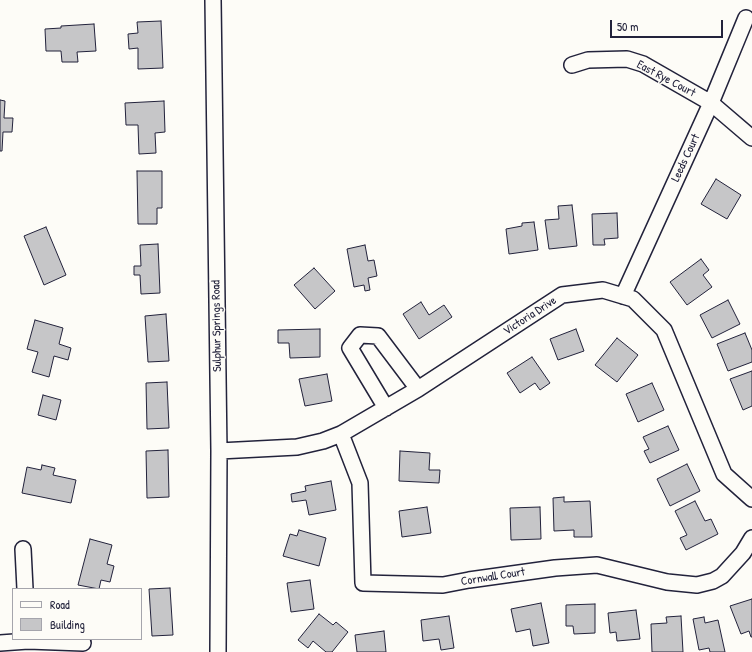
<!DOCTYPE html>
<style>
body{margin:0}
#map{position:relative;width:752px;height:652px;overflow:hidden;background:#fdfcf7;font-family:"Patrick Hand",sans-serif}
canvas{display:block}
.legend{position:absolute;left:12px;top:588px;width:130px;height:52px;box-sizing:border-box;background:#fdfcf7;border:1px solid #a5a5ac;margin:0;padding:5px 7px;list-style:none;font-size:12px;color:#22223b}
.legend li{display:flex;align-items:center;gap:8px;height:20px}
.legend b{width:20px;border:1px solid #a5a5ac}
.scale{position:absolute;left:610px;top:20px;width:113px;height:18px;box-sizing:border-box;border:2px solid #22223b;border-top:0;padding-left:5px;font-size:12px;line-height:14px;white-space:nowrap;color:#22223b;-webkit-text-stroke:3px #fdfcf7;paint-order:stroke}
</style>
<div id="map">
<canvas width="752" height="652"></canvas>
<ul class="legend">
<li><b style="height:5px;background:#fdfcf7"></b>Road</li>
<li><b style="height:11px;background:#c6c6c8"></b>Building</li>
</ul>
<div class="scale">50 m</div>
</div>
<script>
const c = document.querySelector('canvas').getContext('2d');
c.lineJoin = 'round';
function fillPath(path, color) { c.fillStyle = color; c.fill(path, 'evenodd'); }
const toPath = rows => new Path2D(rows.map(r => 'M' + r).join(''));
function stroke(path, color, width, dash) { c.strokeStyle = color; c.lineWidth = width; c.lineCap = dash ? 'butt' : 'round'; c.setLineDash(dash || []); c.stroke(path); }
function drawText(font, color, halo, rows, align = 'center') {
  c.font = font + ' "Patrick Hand",sans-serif'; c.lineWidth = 3; c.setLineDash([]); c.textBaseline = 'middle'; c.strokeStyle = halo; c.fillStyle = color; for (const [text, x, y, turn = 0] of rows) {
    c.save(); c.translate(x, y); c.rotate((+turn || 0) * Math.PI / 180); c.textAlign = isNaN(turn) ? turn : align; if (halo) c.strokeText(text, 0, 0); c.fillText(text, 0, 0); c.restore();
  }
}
const building = toPath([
 [161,21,163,68,138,69,138,48,129,49,128,34,138,33,137,22,161,21],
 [94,24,96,51,77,52,78,62,62,62,61,51,46,51,45,29,61,28,61,26,94,24],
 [0,100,5,101,4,118,13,118,12,132,3,132,2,151,0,151,0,100],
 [164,101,165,132,155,133,156,153,139,154,138,125,126,125,125,103,164,101],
 [137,171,162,171,162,208,157,208,157,224,138,224,137,171],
 [716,179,741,195,727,219,701,204,716,179],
 [572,205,577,246,549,249,545,220,559,219,558,206,572,205],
 [617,213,618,238,604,239,605,245,593,245,592,214,617,213],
 [534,222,538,250,509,254,506,229,522,226,522,223,534,222],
 [46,227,66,275,44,285,24,236,46,227],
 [158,244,160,293,141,294,140,275,134,275,134,266,141,266,140,245,158,244],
 [365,245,368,261,374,260,377,276,368,278,370,290,365,291,364,285,354,287,347,249,365,245],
 [701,259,709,270,703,275,712,287,687,305,670,282,701,259],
 [314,268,335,291,315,309,294,285,314,268],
 [728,300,740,324,712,338,700,315,728,300],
 [421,302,429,315,444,305,452,317,419,339,403,314,421,302],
 [166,314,169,361,148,362,145,316,166,314],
 [35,320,63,328,59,344,71,348,68,360,54,356,49,377,32,372,38,352,27,349,35,320],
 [320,329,320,357,290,358,289,343,278,343,278,330,320,329],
 [576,329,584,351,558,360,550,339,576,329],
 [745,333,752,350,752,362,728,371,717,344,745,333],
 [617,338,638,355,617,382,595,365,617,338],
 [532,357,550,383,540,390,535,383,520,393,507,373,532,357],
 [752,371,752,406,743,410,730,379,752,371],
 [327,374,332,401,305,406,299,379,327,374],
 [167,382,169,428,147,429,146,383,167,382],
 [652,383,664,410,638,422,626,394,652,383],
 [43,395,61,400,56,420,38,415,43,395],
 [668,426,679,450,650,463,644,451,649,449,643,437,668,426],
 [168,450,169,497,147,498,146,451,168,450],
 [400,451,430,453,429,470,440,470,439,483,399,481,400,451],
 [687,464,700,491,670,506,657,479,687,464],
 [42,465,55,468,53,475,76,480,71,503,22,493,27,467,41,470,42,465],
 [331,481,336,510,309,515,306,500,292,502,291,494,306,491,305,486,331,481],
 [564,497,564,502,590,501,592,537,574,537,574,530,554,531,553,498,564,497],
 [695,501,705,521,711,519,718,534,686,550,680,538,687,535,675,511,695,501],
 [427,507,431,533,402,537,399,511,427,507],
 [540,507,541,539,511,540,510,508,540,507],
 [299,530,326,538,319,566,283,556,290,534,297,536,299,530],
 [90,539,112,545,107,564,114,566,110,582,101,580,99,589,78,585,90,539],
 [310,580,314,609,291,612,287,583,310,580],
 [170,588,173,635,152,636,149,589,170,588],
 [752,599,752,637,751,637,749,631,741,634,730,606,752,599],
 [541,603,549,643,533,646,530,629,516,632,511,609,541,603],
 [595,604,595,633,574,634,573,626,566,626,566,605,595,604],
 [636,610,640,639,617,641,616,632,610,633,608,613,636,610],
 [319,614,333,625,336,622,348,632,332,652,326,652,313,641,308,648,298,640,319,614],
 [449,616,454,648,441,650,439,639,423,641,421,620,449,616],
 [681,616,683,652,652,652,651,624,667,623,666,617,681,616],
 [704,617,705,623,718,620,725,652,710,652,709,648,699,650,693,619,704,617],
 [384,631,386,652,357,652,355,635,384,631]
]);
const minor = toPath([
 [213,0,219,451,218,652],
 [572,65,588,60,627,59,643,64,711,103,752,138],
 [623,296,711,103,746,18],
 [386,408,350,348,360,335,378,336,418,389],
 [341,434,360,483,363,583,443,585,469,580,555,568,597,565,667,582,697,585,713,581,722,576,743,553,752,538],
 [219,451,297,447,323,441,341,434,418,389,562,295,603,290,633,299,664,330,724,474,752,499],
 [23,549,25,589],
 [0,643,28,641,83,643]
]);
const streetNames = [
 ["East Rye Court",666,79,28],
 ["Leeds Court",686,158,-65],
 ["Victoria Drive",530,316,-33],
 ["Sulphur Springs Road",217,326,-91],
 ["Cornwall Court",493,577,-9]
];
fillPath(building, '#c6c6c8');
stroke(building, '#22223b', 1);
stroke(minor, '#22223b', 18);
stroke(minor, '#fdfcf7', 15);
drawText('12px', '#22223b', '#fdfcf7', streetNames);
</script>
